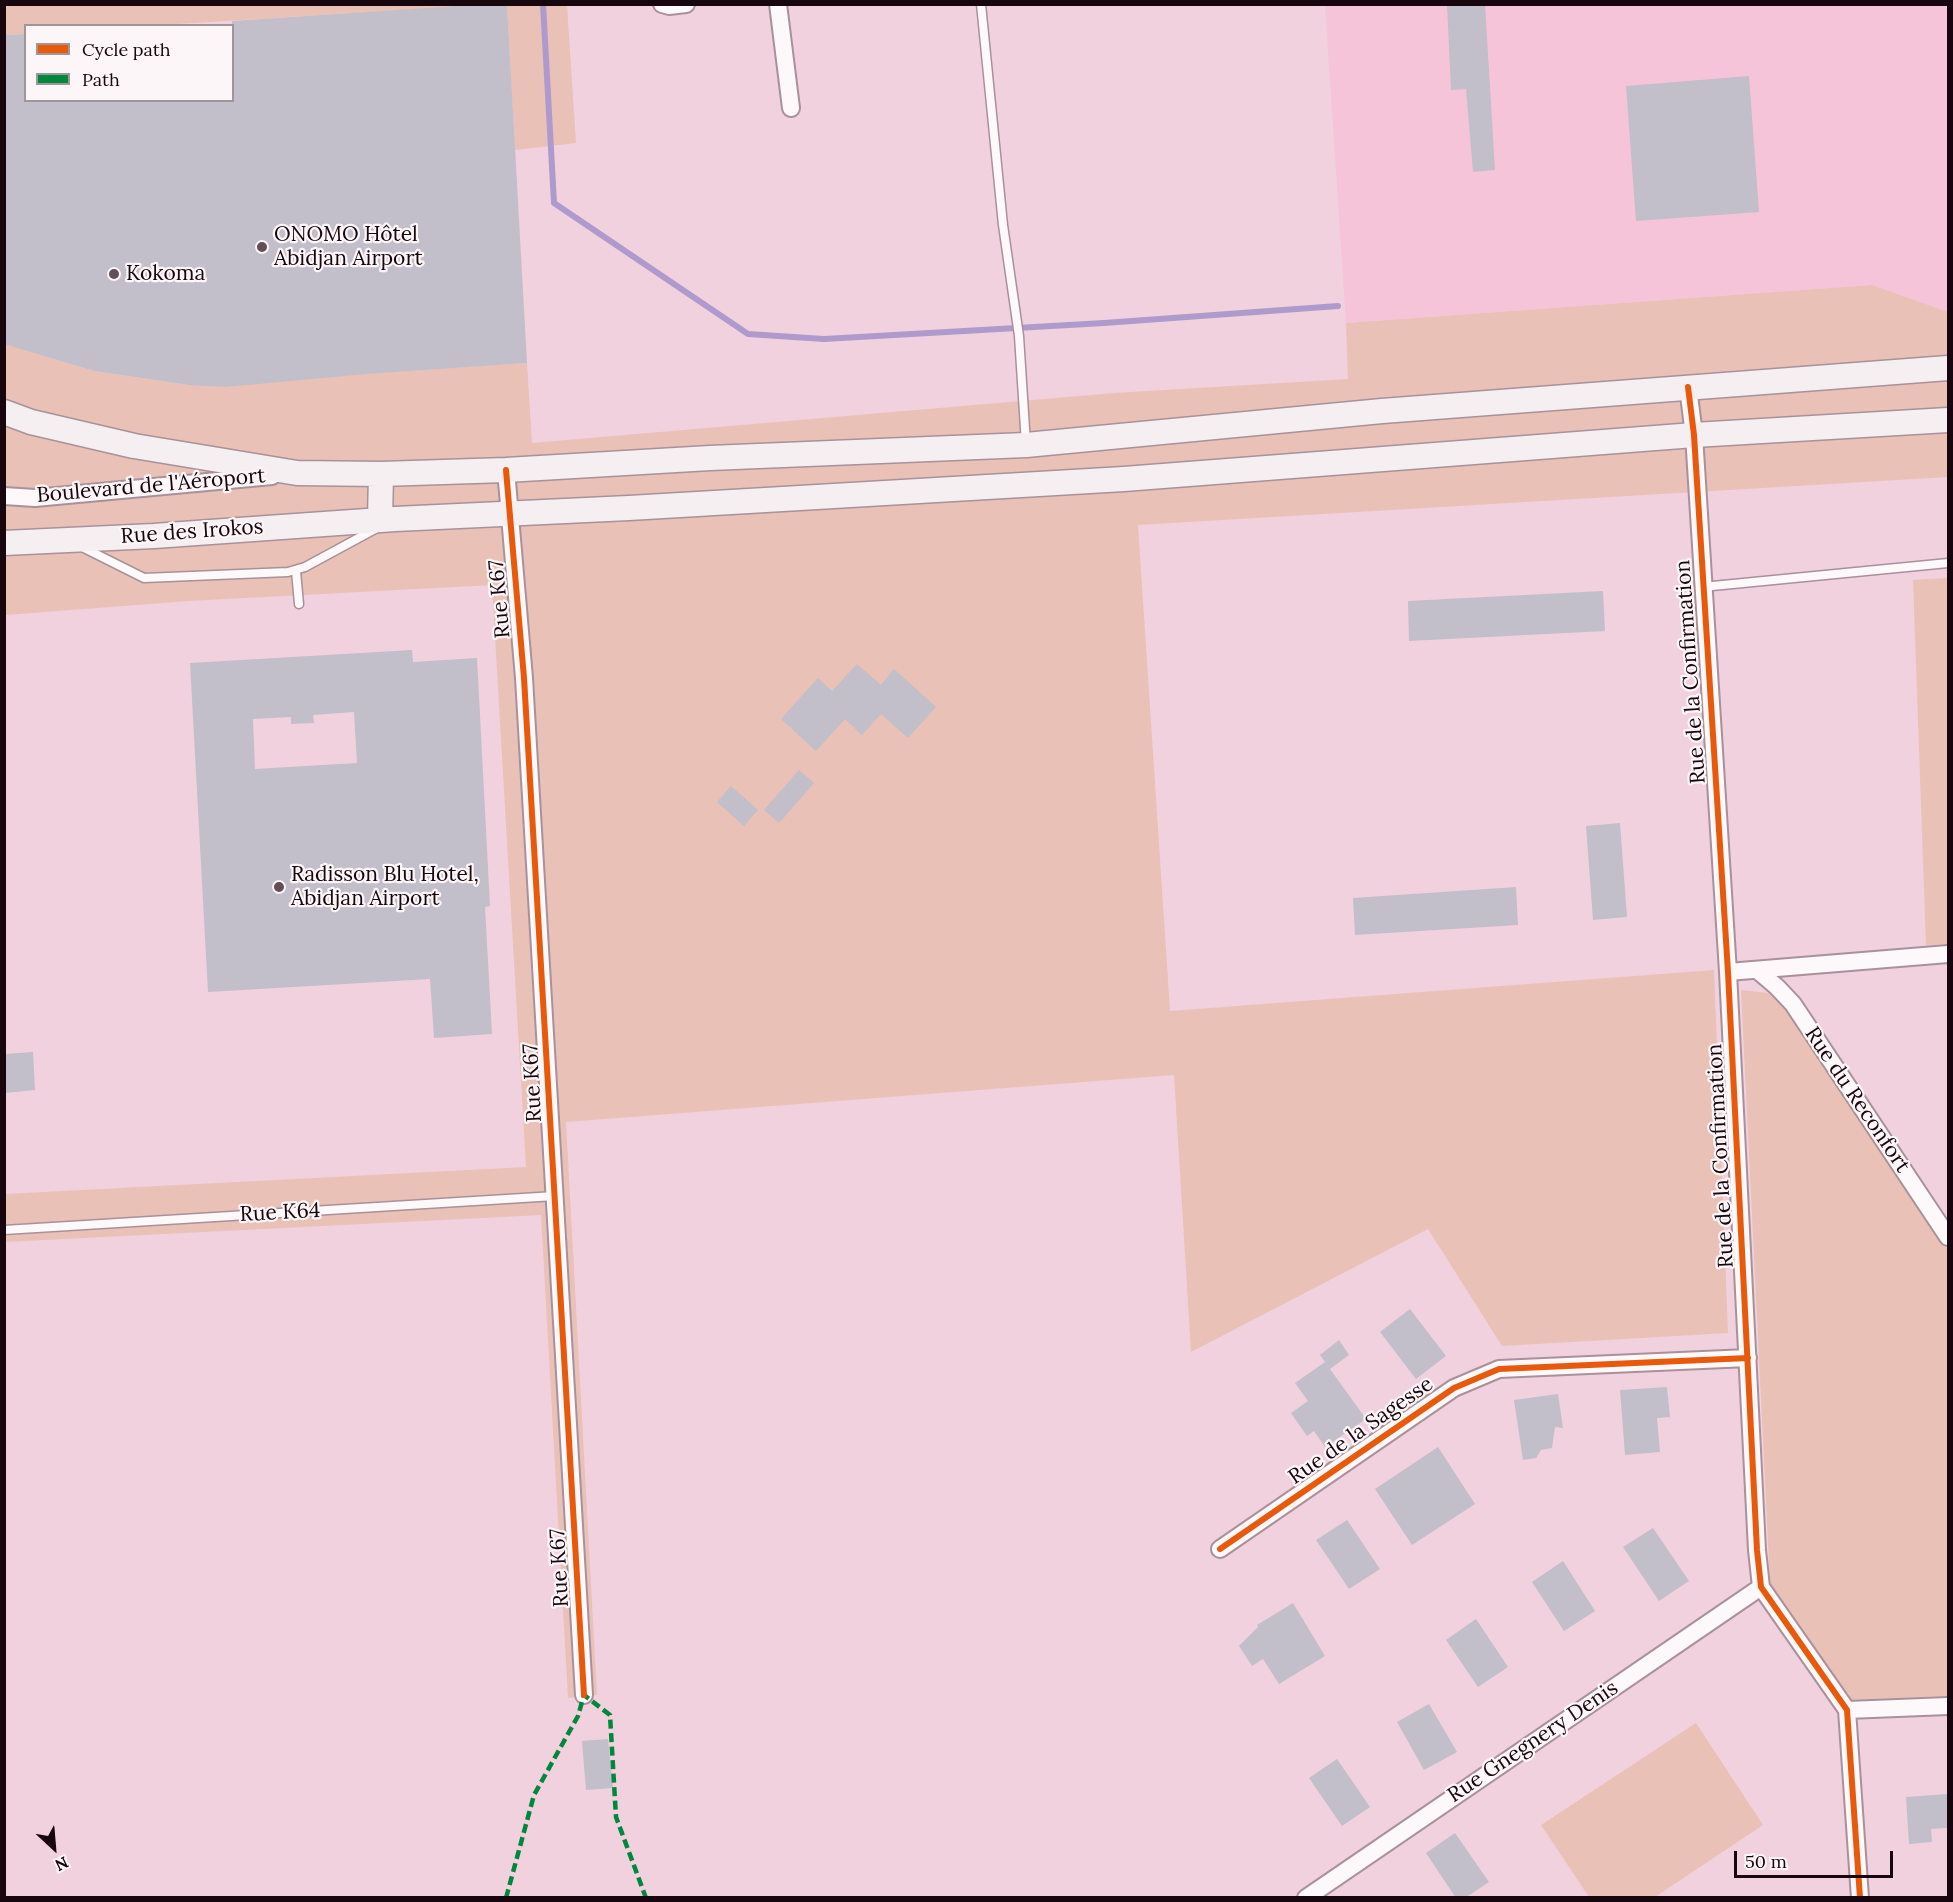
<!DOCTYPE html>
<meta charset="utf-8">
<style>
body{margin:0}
#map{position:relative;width:1953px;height:1902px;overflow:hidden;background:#f1d1de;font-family:Lora,serif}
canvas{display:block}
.frame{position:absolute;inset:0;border:6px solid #17060d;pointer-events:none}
.legend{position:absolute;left:24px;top:24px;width:210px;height:78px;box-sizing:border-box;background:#fcf6f8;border:2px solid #a0969a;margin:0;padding:8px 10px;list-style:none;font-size:18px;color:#17060d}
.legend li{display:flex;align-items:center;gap:12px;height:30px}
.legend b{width:30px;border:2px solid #a0969a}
.north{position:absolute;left:24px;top:1818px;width:60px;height:60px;-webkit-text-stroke:4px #fcf6f8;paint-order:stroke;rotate:154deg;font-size:16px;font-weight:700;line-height:24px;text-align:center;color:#17060d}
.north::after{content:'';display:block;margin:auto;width:21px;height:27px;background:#17060d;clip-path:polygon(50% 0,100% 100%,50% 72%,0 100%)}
.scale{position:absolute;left:1734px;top:1851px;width:159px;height:27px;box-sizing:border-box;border:3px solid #17060d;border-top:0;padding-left:8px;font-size:18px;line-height:21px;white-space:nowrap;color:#17060d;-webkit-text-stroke:4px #fcf6f8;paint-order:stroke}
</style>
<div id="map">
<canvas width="1953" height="1902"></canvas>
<div class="frame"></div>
<ul class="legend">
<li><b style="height:8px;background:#e8590c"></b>Cycle path</li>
<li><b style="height:8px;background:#00873e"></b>Path</li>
</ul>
<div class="north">N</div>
<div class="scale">50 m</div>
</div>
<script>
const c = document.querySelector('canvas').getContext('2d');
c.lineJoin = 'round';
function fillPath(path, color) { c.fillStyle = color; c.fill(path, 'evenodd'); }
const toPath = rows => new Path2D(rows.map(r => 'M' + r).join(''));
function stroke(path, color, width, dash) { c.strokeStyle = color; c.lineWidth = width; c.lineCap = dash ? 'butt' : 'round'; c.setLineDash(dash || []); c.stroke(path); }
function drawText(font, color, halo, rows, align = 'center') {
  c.font = font + ' Lora,serif'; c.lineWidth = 4.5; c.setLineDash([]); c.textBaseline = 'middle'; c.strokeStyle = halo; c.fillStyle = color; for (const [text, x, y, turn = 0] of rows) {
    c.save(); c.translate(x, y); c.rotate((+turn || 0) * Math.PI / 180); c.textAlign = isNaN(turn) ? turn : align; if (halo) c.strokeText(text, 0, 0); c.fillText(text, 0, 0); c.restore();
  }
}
const built = toPath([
 [1325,5,1948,5,1948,312,1872,285,1346,323]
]);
const green = toPath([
 [5,5,487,5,160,25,26,26,25,34,5,35],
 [507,5,567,5,576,143,515,150],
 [1872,285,1948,312,1948,477,1138,525,1170,1011,1714,970,1728,1333,1502,1346,1428,1229,1191,1352,1174,1075,566,1122,597,1695,568,1698,541,1215,5,1242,5,1194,526,1167,492,585,189,601,5,615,5,344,94,371,189,385,527,363,532,443,1114,393,1348,379,1346,323],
 [1948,578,1948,944,1926,945,1913,580],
 [1741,990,1769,993,1787,1009,1948,1250,1948,1696,1852,1700,1770,1583],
 [1696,1723,1763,1825,1655,1897,1589,1897,1541,1825]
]);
const stream = toPath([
 [543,4,554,203,748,334,824,339,1104,323,1338,306]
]);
const building = toPath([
 [487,4,507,4,527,363,366,374,225,387,189,385,94,371,4,344,4,35,26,34,26,100,232,100,232,21],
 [1447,4,1485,4,1495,170,1473,172,1466,89,1451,90],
 [1749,76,1759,212,1636,221,1626,86],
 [1603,591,1605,631,1409,641,1408,601],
 [412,650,413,662,477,658,490,906,485,907,492,1034,434,1038,430,979,208,992,190,663],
 [354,712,357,763,255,769,253,719,291,717,291,724,314,723,313,715],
 [857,664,881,685,894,669,936,707,908,738,881,714,862,735,845,719,816,751,781,719,818,678,832,691],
 [799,770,814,783,779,823,764,810],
 [731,786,758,810,744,826,717,802],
 [1620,823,1627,917,1593,920,1586,826],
 [1516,887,1518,925,1355,935,1353,898],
 [33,1052,35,1090,4,1093,4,1054],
 [1410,1309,1446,1356,1416,1379,1380,1332],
 [1339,1340,1349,1355,1330,1369,1366,1419,1325,1447,1314,1431,1307,1436,1291,1413,1308,1401,1295,1383,1325,1362,1320,1355],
 [1667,1387,1670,1417,1657,1418,1660,1452,1625,1455,1620,1390],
 [1558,1394,1563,1428,1555,1427,1552,1448,1541,1450,1536,1458,1523,1460,1514,1400],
 [1438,1447,1475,1504,1412,1545,1375,1489],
 [1347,1520,1380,1569,1349,1589,1316,1540],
 [1653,1528,1689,1581,1659,1601,1623,1547],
 [1563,1561,1595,1611,1564,1631,1532,1582],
 [1293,1603,1325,1656,1279,1684,1263,1659,1252,1666,1239,1646,1258,1627,1257,1625],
 [1476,1619,1508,1667,1478,1687,1446,1640],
 [1429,1704,1457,1752,1424,1770,1397,1722],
 [608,1739,613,1788,586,1790,582,1741],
 [1337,1759,1370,1807,1342,1826,1309,1778],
 [1948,1794,1948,1828,1931,1829,1932,1842,1909,1844,1906,1797],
 [1455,1833,1489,1882,1465,1898,1456,1898,1426,1853]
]);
const lane = toPath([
 [981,4,1003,225,1019,336,1026,444],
 [82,547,144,578,288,572,305,567,377,528],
 [296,571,299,604],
 [1702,587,1948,563],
 [4,1230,555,1196]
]);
const street = toPath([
 [662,4,669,6,686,4],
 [778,4,791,108],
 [1688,387,1694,435,1728,972,1757,1550,1761,1587,1847,1710,1860,1898],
 [506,470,524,678,584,1695],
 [4,496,35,498,272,476],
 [1757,970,1777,987,1793,1004,1948,1237],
 [1728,972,1948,954],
 [1220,1549,1454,1388,1499,1369,1748,1358],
 [1847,1710,1948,1706],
 [1306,1898,1761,1587]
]);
const secondary = toPath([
 [4,412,31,422,134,446,297,473,381,474,506,470,710,458,1026,445,1382,411,1948,368],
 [380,520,381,474],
 [4,543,154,536,395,519,629,508,1124,479,1694,435,1948,420]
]);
const quiet = toPath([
 [506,1898,534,1795,578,1716,584,1695,610,1715,616,1817,646,1898]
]);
const cycleway = toPath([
 [1688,387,1694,435,1728,972,1757,1550,1761,1587,1847,1710,1860,1898],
 [506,470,524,678,584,1695],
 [1220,1549,1454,1388,1499,1369,1748,1358]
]);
const markers = [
 [262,247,6,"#634d56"],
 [114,274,6,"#634d56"],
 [279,887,6,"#634d56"]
];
const poiNames = [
 ["ONOMO Hôtel",274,235],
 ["Abidjan Airport",274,259],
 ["Kokoma",126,274],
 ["Radisson Blu Hotel,",291,875],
 ["Abidjan Airport",291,899]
];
const streetNames = [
 ["Boulevard de l'Aéroport",151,486,-5],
 ["Rue des Irokos",192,532,-4],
 ["Rue K67",500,599,-95],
 ["Rue de la Confirmation",1691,672,-94],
 ["Rue K67",533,1083,-93],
 ["Rue du Reconfort",1857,1100,56],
 ["Rue de la Confirmation",1721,1156,-93],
 ["Rue K64",280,1213,-3],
 ["Rue de la Sagesse",1361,1431,-35],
 ["Rue K67",560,1568,-93],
 ["Rue Gnegnery Denis",1533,1742,-34]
];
fillPath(built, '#f6c4d8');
fillPath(green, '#e9c1b6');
stroke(stream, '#af9acd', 6);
fillPath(building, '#c2beca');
stroke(lane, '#a8919a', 11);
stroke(street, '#a8919a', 20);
stroke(secondary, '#a8919a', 27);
stroke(lane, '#fdf8fa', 8);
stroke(street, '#fdf8fa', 16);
stroke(secondary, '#f6eff2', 24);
stroke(quiet, '#00873e', 4.5, [9, 4.5]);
stroke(cycleway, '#e8590c', 6);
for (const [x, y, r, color] of markers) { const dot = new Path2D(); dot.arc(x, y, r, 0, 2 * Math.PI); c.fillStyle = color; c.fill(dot); stroke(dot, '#fcf6f8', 2); }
drawText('21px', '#17060d', '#fcf6f8', poiNames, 'left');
drawText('21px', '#17060d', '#fcf6f8', streetNames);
</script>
